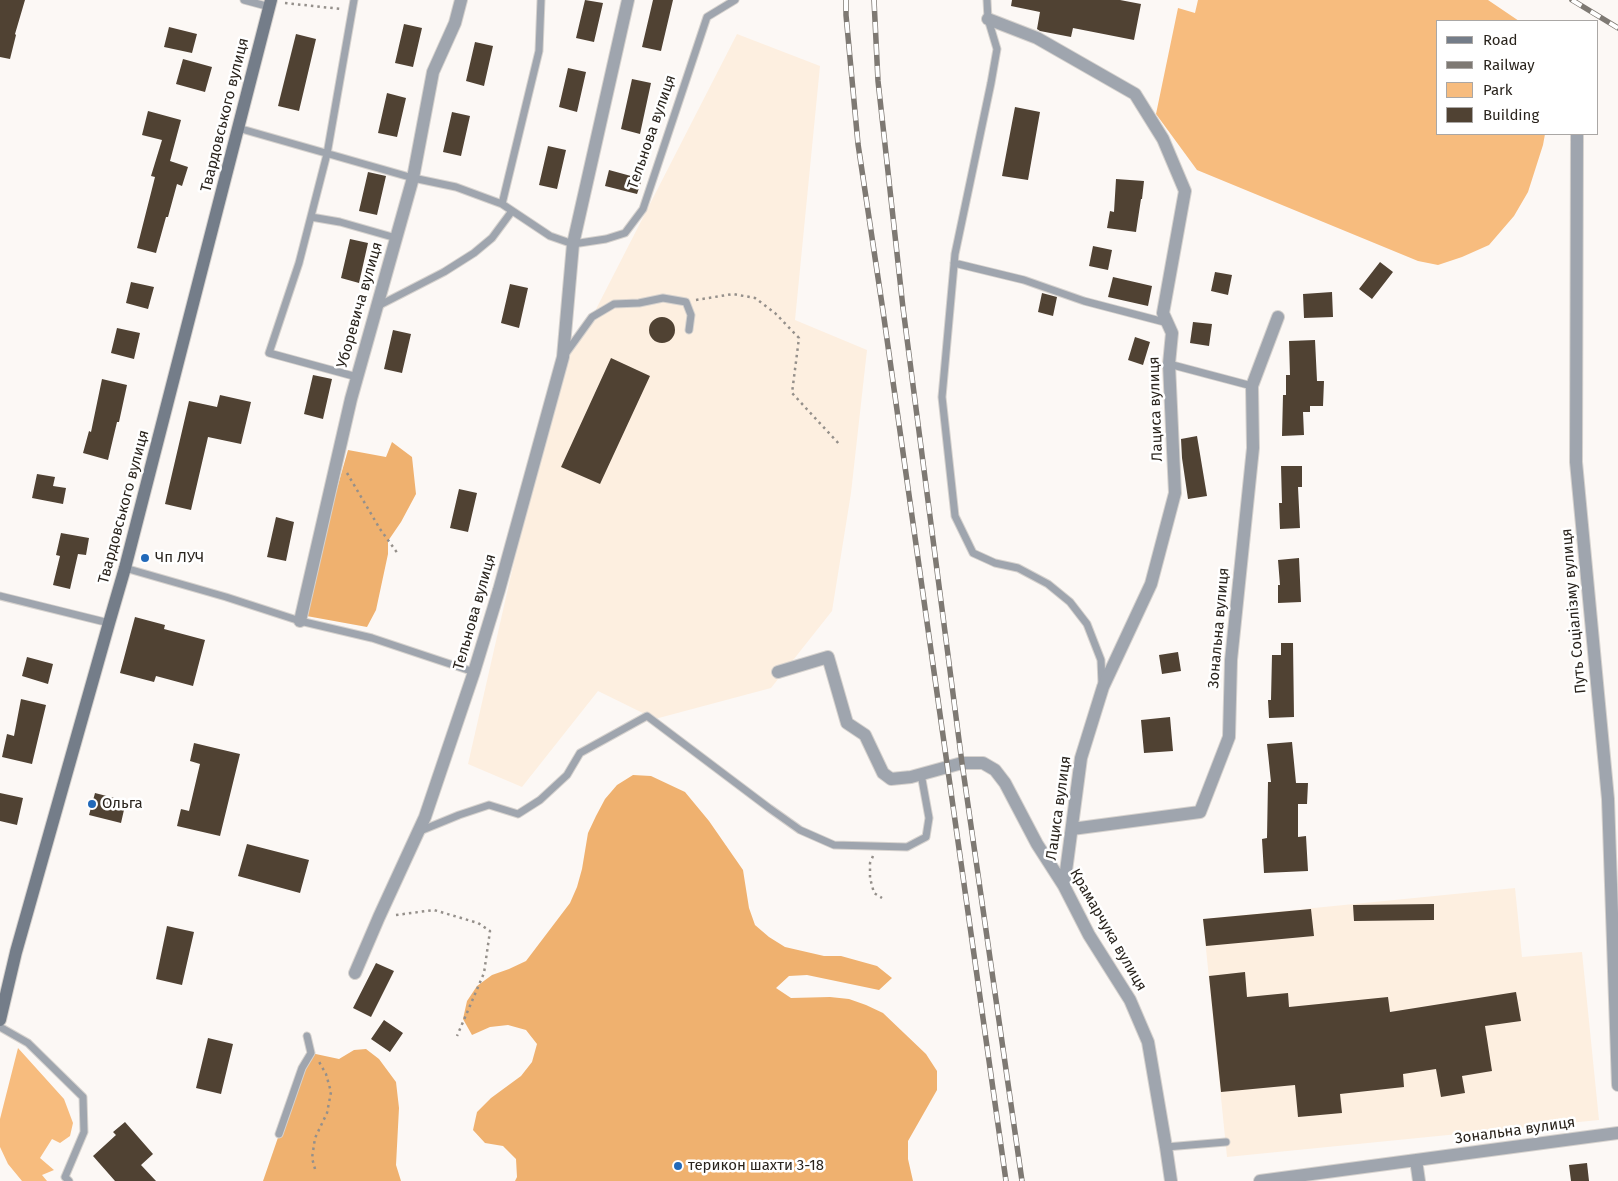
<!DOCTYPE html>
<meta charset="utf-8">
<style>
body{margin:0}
#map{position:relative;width:1618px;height:1181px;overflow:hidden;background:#fcf8f5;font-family:"Fira Sans",sans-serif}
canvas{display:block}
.legend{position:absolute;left:1436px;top:20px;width:162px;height:115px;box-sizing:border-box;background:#fff;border:1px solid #aaa7a5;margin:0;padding:6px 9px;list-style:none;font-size:15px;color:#2a241d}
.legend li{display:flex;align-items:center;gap:10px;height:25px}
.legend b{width:25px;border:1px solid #aaa7a5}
</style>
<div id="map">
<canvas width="1618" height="1181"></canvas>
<ul class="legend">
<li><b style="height:6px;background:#747d89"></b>Road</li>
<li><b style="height:6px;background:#7e7973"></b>Railway</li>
<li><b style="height:14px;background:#f7bc7e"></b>Park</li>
<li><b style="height:14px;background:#504233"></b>Building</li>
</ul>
</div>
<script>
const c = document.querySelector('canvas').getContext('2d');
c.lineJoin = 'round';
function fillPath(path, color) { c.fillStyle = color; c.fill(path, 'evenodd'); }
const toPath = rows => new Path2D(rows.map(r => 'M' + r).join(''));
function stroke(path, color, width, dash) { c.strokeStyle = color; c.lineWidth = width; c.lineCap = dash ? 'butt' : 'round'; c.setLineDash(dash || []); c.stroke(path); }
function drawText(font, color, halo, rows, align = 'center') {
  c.font = font + ' "Fira Sans",sans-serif'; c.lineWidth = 5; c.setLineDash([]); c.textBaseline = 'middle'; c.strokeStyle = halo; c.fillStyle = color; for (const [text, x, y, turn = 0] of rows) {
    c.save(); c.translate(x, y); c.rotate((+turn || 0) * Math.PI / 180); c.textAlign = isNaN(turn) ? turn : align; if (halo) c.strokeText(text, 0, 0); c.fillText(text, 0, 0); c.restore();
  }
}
const built = toPath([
 [737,34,820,66,795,320,867,350,851,493,832,611,771,688,655,719,598,691,522,787,468,764,552,395,581,330,592,317],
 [1515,888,1522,957,1582,952,1599,1120,1227,1157,1203,919]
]);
const green = toPath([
 [1198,0,1488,0,1519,21,1437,21,1437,134,1545,134,1543,145,1528,192,1514,216,1489,245,1462,257,1438,265,1418,261,1197,170,1156,114,1178,8,1195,13],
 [18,1048,64,1099,73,1123,70,1136,60,1143,52,1139,40,1158,54,1170,42,1175,47,1181,22,1181,8,1164,0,1147,0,1119]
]);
const forest = toPath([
 [392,442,412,457,416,494,401,522,388,541,388,554,376,610,367,627,301,615,348,450,386,457],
 [633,775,651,776,685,792,709,821,743,870,749,908,755,925,769,937,785,947,824,956,841,956,877,966,892,978,879,990,807,975,789,976,776,988,791,998,830,997,849,999,866,1005,883,1013,926,1054,937,1071,937,1090,908,1141,908,1159,913,1181,515,1181,517,1177,516,1159,503,1146,485,1143,473,1130,477,1112,491,1098,521,1076,532,1062,537,1044,526,1030,508,1025,490,1027,472,1035,463,1019,467,1001,477,986,492,975,509,969,526,961,570,903,577,887,582,869,588,833,596,816,605,799,617,785],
 [366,1049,379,1059,396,1082,399,1108,396,1165,401,1181,263,1181,302,1068,311,1053,339,1059,354,1050]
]);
const building = toPath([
 [0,0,25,0,15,34,16,35,10,59,0,57],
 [585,0,603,3,594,42,576,38],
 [653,0,673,0,661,51,642,47],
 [1012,0,1120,0,1141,4,1134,40,1073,28,1071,37,1040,31,1037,29,1040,12,1011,6],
 [404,24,422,28,413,67,395,63],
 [169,27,197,34,192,53,164,47],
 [296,34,316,39,299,111,278,106],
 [475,42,493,46,484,86,466,81],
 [183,59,212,67,205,92,176,84],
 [568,68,586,72,577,112,559,107],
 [632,79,651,83,640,134,621,129],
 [387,93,406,98,397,137,378,133],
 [1015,107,1040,112,1028,180,1002,176],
 [148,111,181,120,170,161,188,167,182,186,177,184,168,217,166,217,156,253,137,248,155,177,151,176,162,140,142,135],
 [452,112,470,116,461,156,443,152],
 [548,146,566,150,557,189,539,185],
 [609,170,642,179,637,194,605,186],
 [368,172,386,176,377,215,359,211],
 [1116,179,1144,181,1142,199,1141,199,1136,232,1107,228,1110,211,1114,212],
 [350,239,368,243,359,283,341,278],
 [1093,246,1112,250,1108,270,1089,266],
 [1380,262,1393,272,1372,299,1359,289],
 [1215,272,1232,275,1228,295,1211,291],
 [1113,277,1152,286,1148,306,1108,297],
 [131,282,154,287,148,309,126,303],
 [510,284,528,288,519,328,501,323],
 [1332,292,1333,317,1304,318,1303,294],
 [1042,293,1057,297,1053,316,1038,312],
 '649 330a13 13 0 1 1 26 0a13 13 0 1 1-26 0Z',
 [1193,322,1212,324,1209,346,1190,343],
 [117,328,140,333,134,359,111,353],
 [393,330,411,334,402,373,384,369],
 [1135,337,1150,342,1143,365,1128,360],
 [1315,340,1317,381,1324,381,1323,406,1310,406,1310,412,1303,412,1304,435,1282,436,1283,395,1286,395,1286,375,1290,375,1289,341],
 [611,358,650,376,600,484,561,467],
 [313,375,332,379,323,419,304,414],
 [102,379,127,385,119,422,117,422,108,460,83,453,89,431,91,432],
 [220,395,251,402,241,444,208,437,191,510,165,504,189,401,217,407],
 [1197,436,1207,496,1188,499,1182,458,1181,439],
 [1281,466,1302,466,1302,487,1298,487,1300,528,1280,529,1279,503,1282,503],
 [37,474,55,477,53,486,66,488,63,504,32,498],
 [459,489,477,493,468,532,450,528],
 [276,517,294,522,286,561,267,557],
 [61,533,89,538,86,555,78,554,70,589,53,585,60,556,56,555],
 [1299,558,1301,602,1278,603,1278,585,1280,585,1278,560],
 [135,617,165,625,164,629,205,640,193,686,156,676,154,682,120,673],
 [1281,643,1293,643,1294,717,1269,718,1268,700,1271,700,1272,655,1281,655],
 [1178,652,1181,671,1162,674,1159,655],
 [27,657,53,664,48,684,22,676],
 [21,699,46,705,32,764,2,757,7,734,14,736],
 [1170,717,1173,751,1144,753,1141,720],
 [1292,742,1296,783,1308,783,1307,804,1298,804,1298,837,1306,836,1308,871,1264,873,1262,839,1267,838,1268,782,1271,782,1267,744],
 [194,743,240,754,220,836,177,826,181,809,189,811,200,764,190,761],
 [0,793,23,798,17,825,0,821],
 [95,793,126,801,121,823,89,815],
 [247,844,309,860,300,893,238,876],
 [1434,904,1434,920,1354,921,1353,905],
 [1311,909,1314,936,1206,946,1203,919],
 [167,926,194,932,182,985,156,979],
 [376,963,394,971,371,1017,353,1008],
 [1245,972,1247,997,1288,993,1289,1007,1388,997,1390,1012,1516,992,1521,1021,1485,1026,1492,1071,1462,1076,1465,1093,1441,1097,1436,1069,1403,1074,1404,1087,1340,1094,1342,1113,1298,1117,1295,1085,1221,1092,1209,976],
 [384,1020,403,1033,390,1052,371,1039],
 [208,1038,233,1044,221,1094,196,1088],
 [125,1122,153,1154,141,1165,156,1181,115,1181,93,1156,116,1135,113,1132],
 [1587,1163,1589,1181,1571,1181,1569,1165]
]);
const path = toPath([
 [285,3,341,9],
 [696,300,733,294,755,298,775,313,799,338,792,393,840,445],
 [347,473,380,529,398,554],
 [873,856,870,863,870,878,874,893,882,898],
 [396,915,434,910,478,923,490,931,484,973,457,1036],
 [315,1169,312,1158,315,1138,327,1113,331,1092,326,1074,318,1060]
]);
const service = toPath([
 [244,0,270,7],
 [354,0,327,154,299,263,269,353,357,377],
 [987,0,988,19,997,49,991,83,955,254,942,397,955,516,973,553,995,563,1018,568,1048,584,1070,602,1087,624,1101,660,1102,684],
 [238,128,413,178,456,187,502,204,550,236,573,244,606,239,625,233,643,209,707,17,735,0],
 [502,204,539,51,541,0],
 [311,217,340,222,396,238],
 [954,263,1024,280,1084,301,1168,323],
 [376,307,444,272,474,253,492,238,512,211],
 [566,353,592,317,614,304,639,303,663,298,686,302,691,315,689,330],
 [1169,364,1252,386],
 [125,568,226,597,300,621,372,638,474,672],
 [0,596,109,623],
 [420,831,459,815,489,805,518,814,540,800,567,775,580,753,647,716,769,808,800,830,834,845,907,847,926,837,929,818,921,774],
 [0,1027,28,1043,83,1097,84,1132,65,1177,69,1181],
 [279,1134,302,1068,311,1053,307,1036],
 [1166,1147,1226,1142]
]);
const minor = toPath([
 [988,19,1037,38,1135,94,1163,139,1185,191,1163,313,1172,333,1169,364,1175,493,1151,584,1103,687,1081,758,1064,886],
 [1577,134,1576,462,1608,799,1618,1085],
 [300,621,351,399,413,178,433,72,455,23,461,0],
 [778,672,828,657,847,723,865,735,883,773,891,779,911,777,962,763,983,763,995,770,1005,783,1037,844,1064,886,1089,935,1130,1000,1148,1042,1166,1147,1171,1181],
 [1072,829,1200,812,1229,737,1231,660,1253,448,1252,386,1278,317],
 [355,973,379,917,425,817,474,672,499,590,563,357,573,244,628,0],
 [1416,1160,1419,1181],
 [1260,1181,1618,1133]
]);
const secondary = toPath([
 [0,1020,16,952,109,623,125,568,271,0]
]);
const rail = toPath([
 [846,0,846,15,858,144,883,311,1006,1181],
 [874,0,878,81,903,308,962,763,1022,1181],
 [1572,0,1618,28]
]);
const markers = [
 [145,558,5,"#2269b9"],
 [92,804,5,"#2269b9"],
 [678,1166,5,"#2269b9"]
];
const streetNames = [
 ["Твардовського вулиця",225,115,-76],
 ["Тельнова вулиця",652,132,-71],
 ["Уборевича вулиця",360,305,-74],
 ["Лациса вулиця",1156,409,-92],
 ["Твардовського вулиця",124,507,-75],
 ["Путь Соціалізму вулиця",1574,611,-95],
 ["Тельнова вулиця",475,612,-74],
 ["Зональна вулиця",1219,628,-85],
 ["Лациса вулиця",1059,808,-82],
 ["Крамарчука вулиця",1108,930,60],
 ["Зональна вулиця",1515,1131,-8]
];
const poiNames = [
 ["Чп ЛУЧ",155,558],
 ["Ольга",102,804],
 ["терикон шахти 3-18",688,1166]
];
fillPath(built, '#fdefe0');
fillPath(green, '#f7bc7e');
fillPath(forest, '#efb16f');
fillPath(building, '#504233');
stroke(service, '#d6d2ce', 9);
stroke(minor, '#d6d2ce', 14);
stroke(secondary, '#d6d2ce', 14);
stroke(path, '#95908b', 2.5, [2.5, 4]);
stroke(service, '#9fa5ae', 7);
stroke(minor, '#9fa5ae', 12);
stroke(secondary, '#747d89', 12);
stroke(rail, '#7e7973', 5.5);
stroke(rail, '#fff', 4, [11]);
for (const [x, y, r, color] of markers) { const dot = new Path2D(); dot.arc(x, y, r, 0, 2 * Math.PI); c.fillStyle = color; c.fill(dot); stroke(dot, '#fff', 2); }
drawText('15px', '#2a241d', '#fff', streetNames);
drawText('15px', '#2a241d', '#fff', poiNames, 'left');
</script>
